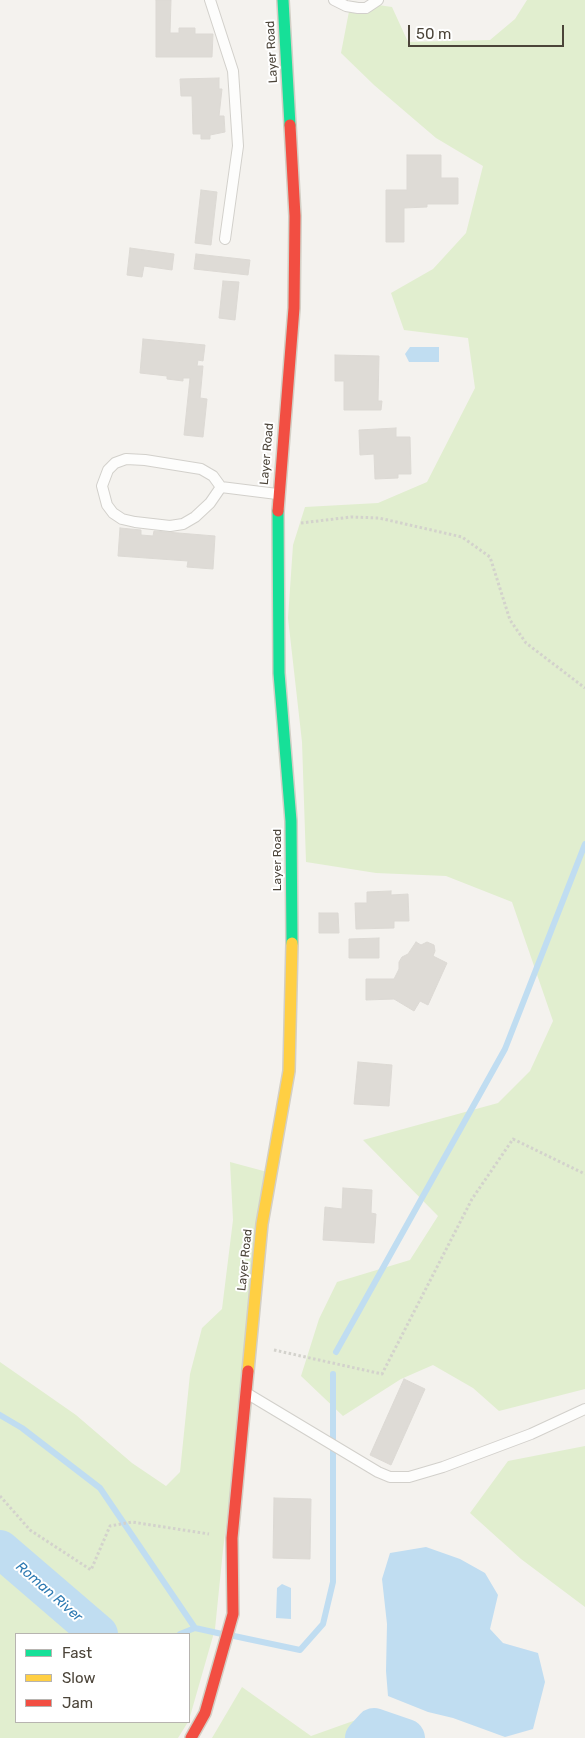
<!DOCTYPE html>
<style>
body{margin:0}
#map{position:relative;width:585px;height:1738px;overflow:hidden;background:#f4f2ee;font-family:Rubik,sans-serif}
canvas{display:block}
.legend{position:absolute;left:15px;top:1633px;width:175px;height:90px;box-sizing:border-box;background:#fff;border:1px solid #b7b4b0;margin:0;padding:6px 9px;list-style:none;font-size:15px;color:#4b4439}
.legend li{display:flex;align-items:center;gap:10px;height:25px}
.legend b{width:25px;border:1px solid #b7b4b0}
.scale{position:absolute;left:408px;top:25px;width:156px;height:22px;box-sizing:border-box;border:2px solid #4b4439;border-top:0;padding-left:6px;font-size:15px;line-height:18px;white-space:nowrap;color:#4b4439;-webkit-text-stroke:4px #fff;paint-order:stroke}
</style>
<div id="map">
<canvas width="585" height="1738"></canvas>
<ul class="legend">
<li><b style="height:6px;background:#16e098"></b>Fast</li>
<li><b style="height:6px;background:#ffcf43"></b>Slow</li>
<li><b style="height:6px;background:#f24e42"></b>Jam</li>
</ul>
<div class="scale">50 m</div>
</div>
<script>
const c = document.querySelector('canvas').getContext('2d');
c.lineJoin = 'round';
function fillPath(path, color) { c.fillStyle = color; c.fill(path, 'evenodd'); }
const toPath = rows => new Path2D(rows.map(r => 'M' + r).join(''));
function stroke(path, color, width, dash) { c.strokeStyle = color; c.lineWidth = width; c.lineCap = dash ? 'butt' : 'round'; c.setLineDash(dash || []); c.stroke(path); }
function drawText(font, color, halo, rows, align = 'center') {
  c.font = font + ' Rubik,sans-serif'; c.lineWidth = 4; c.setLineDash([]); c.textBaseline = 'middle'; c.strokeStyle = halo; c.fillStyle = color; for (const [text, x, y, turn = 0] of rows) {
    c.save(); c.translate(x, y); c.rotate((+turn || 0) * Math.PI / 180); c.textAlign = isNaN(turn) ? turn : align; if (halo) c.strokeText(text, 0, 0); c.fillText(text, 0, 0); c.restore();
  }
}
const green = toPath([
 [527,0,585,0,585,1389,499,1411,473,1388,433,1365,401,1379,343,1416,301,1376,319,1319,337,1282,410,1260,438,1216,363,1140,498,1103,530,1071,553,1021,512,902,446,876,376,873,306,862,302,742,288,618,293,545,305,507,378,503,427,482,475,388,468,338,404,330,391,293,433,269,466,233,483,166,436,138,374,85,341,53,351,1,392,7,408,42,490,40,515,19],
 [230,1162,271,1173,223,1550,215,1629,189,1720,189,1634,16,1634,16,1722,188,1722,178,1738,0,1738,0,1362,76,1415,132,1463,166,1486,180,1472,190,1374,202,1328,222,1309,233,1220],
 [585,1446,585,1607,521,1559,470,1513,508,1461],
 [242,1687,311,1736,356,1720,405,1738,212,1738]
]);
const water = toPath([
 [410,347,439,347,439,362,409,362,405,354],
 [426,1547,460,1559,485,1573,498,1595,490,1629,503,1643,538,1653,545,1682,533,1729,505,1737,453,1718,428,1712,388,1696,386,1671,387,1624,382,1579,390,1553],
 [282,1584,291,1588,291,1619,276,1618,277,1588]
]);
const stream = toPath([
 [336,1352,505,1049,585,844],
 [0,1415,22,1428,100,1488,195,1628],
 [180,1634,195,1628,222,1634],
 [234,1636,300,1650,323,1624,333,1582,333,1374]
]);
const river = toPath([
 [0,1549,99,1634],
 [364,1738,374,1727,406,1738]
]);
const building = toPath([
 [156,0,171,0,170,33,179,33,179,28,195,28,195,34,213,34,212,57,156,57,156,0],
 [219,78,219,89,222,89,219,116,224,116,225,132,210,135,210,139,201,139,201,134,193,134,192,96,181,96,180,79,219,78],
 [407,155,441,155,441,178,458,178,458,204,427,204,427,207,404,208,404,242,386,242,386,190,407,190,407,155],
 [201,190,217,192,211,245,195,243,201,190],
 [130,248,174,254,172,270,144,266,142,277,127,275,130,248],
 [196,254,250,260,248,275,194,269,196,254],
 [223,281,239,282,235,320,219,318,223,281],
 [143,339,205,345,203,361,198,360,197,366,203,366,200,398,207,399,203,437,184,435,190,378,183,378,183,381,167,379,167,376,140,373,143,339],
 [335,355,379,356,378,401,382,401,381,410,344,410,344,381,335,381,335,355],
 [396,428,396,437,410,437,411,474,398,474,398,478,375,479,374,454,360,455,359,430,396,428],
 [120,528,141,530,141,535,153,536,154,531,215,536,213,569,187,567,188,561,118,556,120,528],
 [391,891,391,895,408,894,409,921,394,921,394,928,356,929,355,903,367,903,367,892,391,891],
 [319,913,338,913,339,933,319,933,319,913],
 [379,938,379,958,349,958,349,939,379,938],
 [416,942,421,945,427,942,434,945,435,951,433,956,447,963,428,1005,420,1001,414,1011,394,999,366,1000,366,979,394,979,399,969,399,962,402,957,408,954,416,942],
 [358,1062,392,1065,389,1106,354,1104,358,1062],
 [343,1188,372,1190,371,1213,376,1214,374,1243,323,1240,325,1207,342,1209,343,1188],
 [404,1379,425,1389,391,1465,370,1455,404,1379],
 [274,1498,311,1499,310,1559,273,1558,274,1498]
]);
const path = toPath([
 [301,523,351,517,379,518,462,537,490,557,510,620,526,643,585,688],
 [274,1350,382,1374,472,1199,513,1139,585,1174],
 [0,1496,30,1530,91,1570,110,1526,132,1522,209,1534]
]);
const lane = toPath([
 [210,0,233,71,238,146,225,239],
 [334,0,346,6,358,8,366,8,378,0],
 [221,487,210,503,195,517,183,524,170,526,135,522,122,519,113,513,107,505,102,486,108,470,115,463,126,459,145,460,201,469,213,476,221,487,277,494],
 [248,1394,378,1472,390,1477,409,1477,443,1467,531,1434,585,1409]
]);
const fast = toPath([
 [283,0,290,125],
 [278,511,279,673,291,821,292,943]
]);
const slow = toPath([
 [248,1371,262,1224,289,1071,292,943]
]);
const jam = toPath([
 [278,511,294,308,295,216,290,125],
 [191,1738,205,1713,233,1614,232,1538,248,1371]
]);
const streetNames = [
 ["Layer Road",272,52,-93],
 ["Layer Road",267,454,-85],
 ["Layer Road",278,860,-90],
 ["Layer Road",245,1260,-84]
];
const waterNames = [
 ["Roman River",49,1592,41]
];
fillPath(green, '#e1eecf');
fillPath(water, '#c0ddf1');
stroke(stream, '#c0ddf1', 6);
stroke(river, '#c0ddf1', 38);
fillPath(building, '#dedbd6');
stroke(building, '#dcd9d4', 1);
stroke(lane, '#d2d0cb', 12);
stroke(fast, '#d3cfc5', 14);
stroke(slow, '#d3cfc5', 14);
stroke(jam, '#d3cfc5', 14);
stroke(path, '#d3d2cc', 3, [2.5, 2.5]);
stroke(lane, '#fdfdfc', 10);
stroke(fast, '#16e098', 11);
stroke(slow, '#ffcf43', 11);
stroke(jam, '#f24e42', 11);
drawText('12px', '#4b4439', '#fff', streetNames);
drawText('italic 14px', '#2e7ab2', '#fff', waterNames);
</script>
